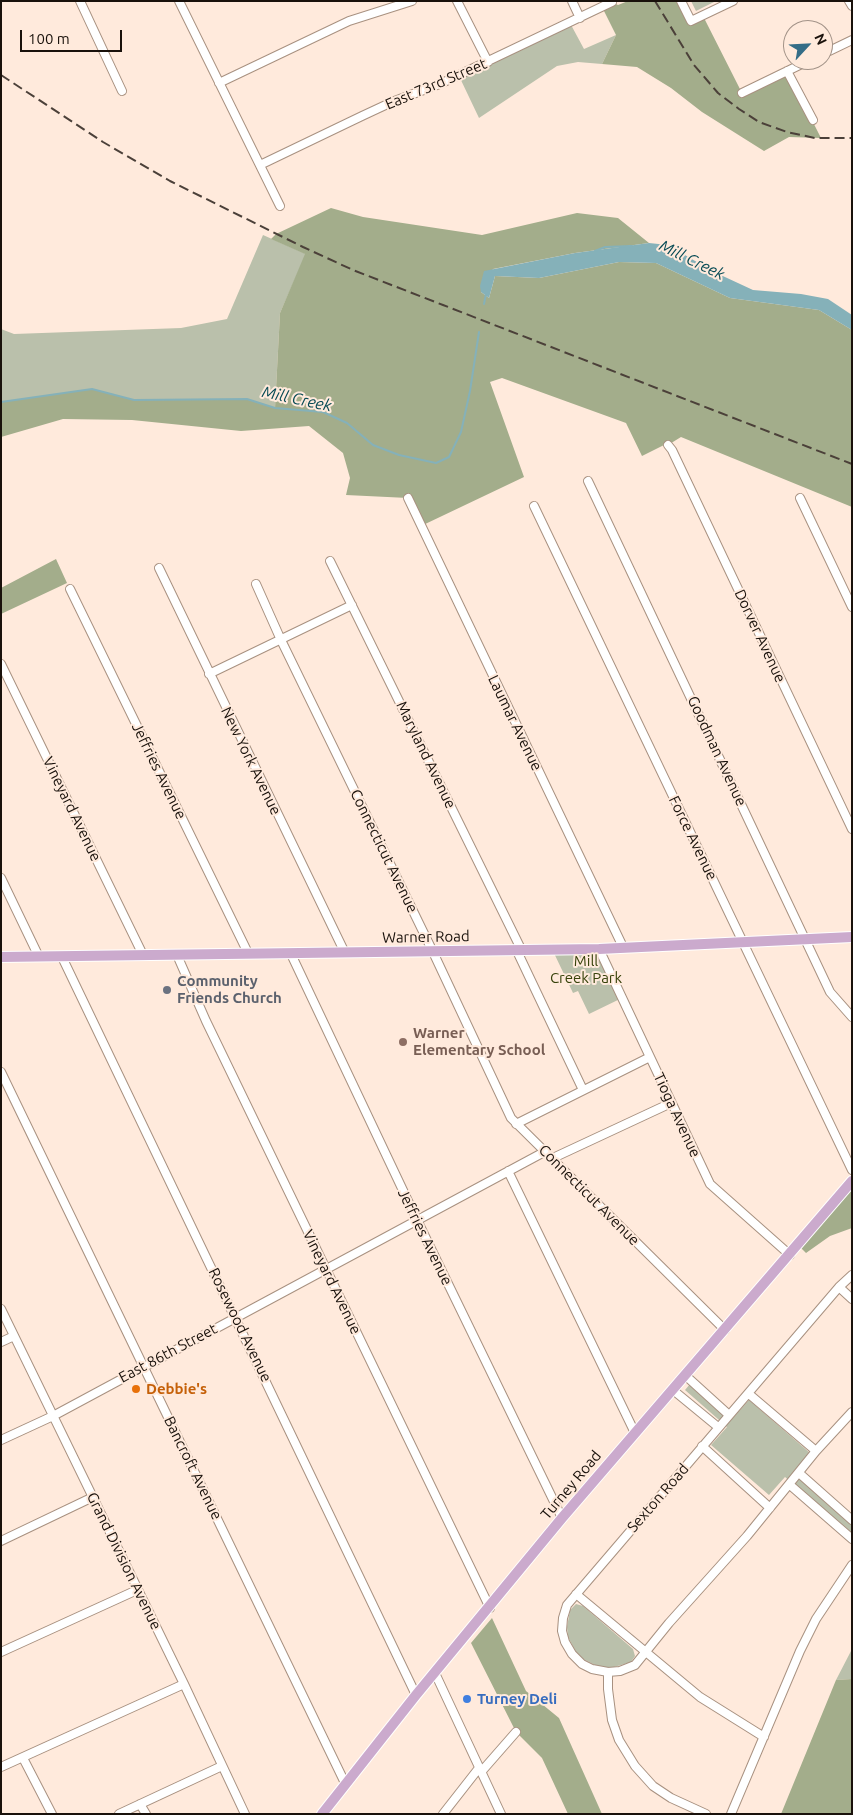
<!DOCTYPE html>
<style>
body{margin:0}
#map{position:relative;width:853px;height:1815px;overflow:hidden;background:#ffeadc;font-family:Ubuntu,sans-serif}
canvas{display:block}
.frame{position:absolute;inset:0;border:2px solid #19110b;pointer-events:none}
.north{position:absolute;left:783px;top:20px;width:50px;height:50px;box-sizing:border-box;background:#ffeadc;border:1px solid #a39388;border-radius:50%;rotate:65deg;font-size:14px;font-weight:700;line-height:20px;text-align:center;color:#19110b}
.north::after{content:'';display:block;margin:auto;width:18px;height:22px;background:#346d87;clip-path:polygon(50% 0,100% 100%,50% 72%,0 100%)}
.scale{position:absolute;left:20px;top:30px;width:102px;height:22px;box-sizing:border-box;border:2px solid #19110b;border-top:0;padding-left:6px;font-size:15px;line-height:18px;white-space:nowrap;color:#19110b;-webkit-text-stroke:4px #ffeadc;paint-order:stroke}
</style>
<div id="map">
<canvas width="853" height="1815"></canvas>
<div class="frame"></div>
<div class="north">N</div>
<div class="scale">100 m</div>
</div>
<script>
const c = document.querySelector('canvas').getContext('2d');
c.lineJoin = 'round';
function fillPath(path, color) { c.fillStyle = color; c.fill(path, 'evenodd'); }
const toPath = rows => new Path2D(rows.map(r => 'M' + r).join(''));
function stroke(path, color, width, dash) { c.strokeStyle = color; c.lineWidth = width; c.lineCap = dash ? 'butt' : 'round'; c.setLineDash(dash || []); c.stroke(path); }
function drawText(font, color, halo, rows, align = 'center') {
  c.font = font + ' Ubuntu,sans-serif'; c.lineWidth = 4; c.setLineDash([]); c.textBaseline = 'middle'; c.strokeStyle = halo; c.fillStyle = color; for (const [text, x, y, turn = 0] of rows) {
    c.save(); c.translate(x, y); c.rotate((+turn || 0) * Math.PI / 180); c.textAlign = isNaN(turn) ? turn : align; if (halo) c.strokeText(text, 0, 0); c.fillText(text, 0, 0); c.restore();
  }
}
const green = toPath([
 [691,1,716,1,696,11],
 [570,23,584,49,616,35,602,64,578,62,557,66,479,118,459,76],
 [263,235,306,254,280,313,275,408,247,399,134,400,92,389,1,402,1,329,14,334,181,328,227,319],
 [552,949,599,949,622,998,589,1014,578,991,573,993],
 [690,1384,731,1420,749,1400,810,1453,795,1472,852,1521,852,1535,785,1477,769,1495,711,1445,727,1427,685,1390],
 [576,1604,583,1606,633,1649,635,1656,631,1662,611,1668,597,1666,583,1659,576,1652,568,1637,567,1627,570,1610],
 [852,1649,852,1679,836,1680,851,1651]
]);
const forest = toPath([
 [628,1,681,1,691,21,703,16,742,93,787,71,821,138,789,137,764,151,702,112,671,88,637,67,602,64,616,35,602,7,612,2,618,5],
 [331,208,363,217,482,235,577,213,618,218,649,243,575,253,493,269,481,292,489,298,495,276,539,278,619,262,656,263,730,298,819,310,852,330,852,507,681,437,668,445,664,445,642,456,626,423,502,378,490,382,524,477,421,526,408,498,346,495,350,478,343,453,309,426,241,431,132,420,63,419,1,437,1,402,92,389,134,400,247,399,275,408,280,313,305,254,271,239,276,234],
 [56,559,67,583,1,614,1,588],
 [852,1181,852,1228,830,1236,806,1253,798,1245],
 [492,1618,526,1691,559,1718,602,1814,568,1814,542,1758,516,1732,471,1643],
 [852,1679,852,1814,781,1814,836,1680]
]);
const water = toPath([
 [649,243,668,245,712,271,753,290,801,294,828,299,852,315,852,330,819,310,730,298,656,263,619,262,539,278,495,276,489,298,481,292,480,286,484,271,575,253]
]);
const stream = toPath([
 [595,251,605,247,632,246],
 [484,304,486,294],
 [1,402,92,389,134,400,247,399,275,408,323,412,347,423,373,445,399,455,436,463,449,457,461,432,470,391,479,332],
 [851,1814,852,1813]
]);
const minor = toPath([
 [80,1,122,91],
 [179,1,280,206],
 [457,1,488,62],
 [572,1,580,18],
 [681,1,691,21,733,1],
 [849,1,852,6],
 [823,54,852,40],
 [787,71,813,120],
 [219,83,349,21,412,1],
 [742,93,810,60],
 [260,165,362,116,392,102,442,83,612,2],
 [668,445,672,450,852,829],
 [588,481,830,992,852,1017],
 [408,498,623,947],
 [800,498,852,607],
 [534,506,852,1170],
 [330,561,521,949],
 [159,568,345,953],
 [256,584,281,640,433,952,511,1118,725,1330],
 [70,589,248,953],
 [1,664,143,955],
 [209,674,352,605],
 [1,878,39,957],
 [516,949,583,1090],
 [599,949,710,1184,790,1255],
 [291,954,417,1220,562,1518],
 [177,955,206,1021,490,1608],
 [62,957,416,1695],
 [1,1072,345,1783],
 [516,1124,650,1057],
 [553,1158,671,1103],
 [508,1171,635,1433],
 [852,1275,839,1287,567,1605,563,1618,562,1631,565,1642,572,1654,582,1664,592,1669,608,1672,620,1671,635,1665,669,1623,747,1536,816,1451,852,1412],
 [839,1287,852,1299],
 [1,1309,184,1684,245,1814],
 [1,1342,14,1336],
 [686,1376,729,1415],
 [673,1390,718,1427],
 [749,1394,816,1451],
 [1,1440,53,1416,546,1151],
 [702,1446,770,1508],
 [799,1473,852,1520],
 [790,1485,852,1539],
 [1,1541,93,1497],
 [576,1594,700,1697,764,1737],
 [1,1652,137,1590],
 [608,1672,608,1689,612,1720,619,1740,635,1766,653,1786,671,1798,706,1814],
 [435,1673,501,1814],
 [23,1758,52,1814],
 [1,1767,184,1684],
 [481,1772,516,1732],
 [140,1804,146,1814],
 [119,1814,222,1766],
 [443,1814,479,1768],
 [731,1814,800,1651,816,1619,852,1565]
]);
const major = toPath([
 [1,957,599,949,852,937],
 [322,1814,416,1695,562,1518,852,1181]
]);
const rail = toPath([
 [655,1,694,65,718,93,739,109,759,122,787,132,815,138,852,138],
 [1,75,103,142,170,181,303,247,353,270,443,305,852,464]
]);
const markers = [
 [167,990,5,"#6b7280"],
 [403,1042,5,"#8d6e63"],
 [136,1389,5,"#e8710a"],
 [467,1699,5,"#3f7fe0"]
];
const streetNames = [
 ["East 73rd Street",436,84,-23],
 ["Dorver Avenue",760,636,65],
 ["Laumar Avenue",515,723,64],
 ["Goodman Avenue",717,751,65],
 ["Maryland Avenue",426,755,64],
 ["New York Avenue",251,761,64],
 ["Jeffries Avenue",159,771,64],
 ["Vineyard Avenue",72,809,64],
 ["Force Avenue",693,838,64],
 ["Connecticut Avenue",384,851,64],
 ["Warner Road",426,937,-1],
 ["Tioga Avenue",677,1115,65],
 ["Connecticut Avenue",589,1195,45],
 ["Jeffries Avenue",425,1237,64],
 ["Vineyard Avenue",332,1282,64],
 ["Rosewood Avenue",240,1325,64],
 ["East 86th Street",168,1353,-28],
 ["Bancroft Avenue",193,1468,64],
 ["Turney Road",571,1485,-50],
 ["Sexton Road",658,1498,-49],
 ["Grand Division Avenue",124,1561,64]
];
const parkNames = [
 ["Mill",586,961],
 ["Creek Park",586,978]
];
const worshipNames = [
 ["Community",177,981],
 ["Friends Church",177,998]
];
const educationNames = [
 ["Warner",413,1033],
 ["Elementary School",413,1050]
];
const foodNames = [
 ["Debbie's",146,1389]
];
const shopNames = [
 ["Turney Deli",477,1699]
];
const waterNames = [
 ["Mill Creek",692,260,26],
 ["Mill Creek",297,399,12]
];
fillPath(green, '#bac0ab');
fillPath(forest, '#a3ad8b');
fillPath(water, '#85b1b9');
stroke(stream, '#85b1b9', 2);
stroke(minor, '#a89180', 10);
stroke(major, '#fff', 12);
stroke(minor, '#fff', 8);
stroke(major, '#cbaacd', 10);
stroke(rail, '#4b4039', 2, [10, 5]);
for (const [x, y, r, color] of markers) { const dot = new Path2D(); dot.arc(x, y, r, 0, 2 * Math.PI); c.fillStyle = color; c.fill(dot); stroke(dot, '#ffeadc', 2); }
drawText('15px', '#19110b', '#ffeadc', streetNames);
drawText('15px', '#37420a', '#ffeadc', parkNames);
drawText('bold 15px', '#5b616d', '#ffeadc', worshipNames, 'left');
drawText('bold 15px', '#785e54', '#ffeadc', educationNames, 'left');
drawText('bold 15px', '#c56008', '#ffeadc', foodNames, 'left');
drawText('bold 15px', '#366cbe', '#ffeadc', shopNames, 'left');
drawText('italic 16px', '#064a54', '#ffeadc', waterNames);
</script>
